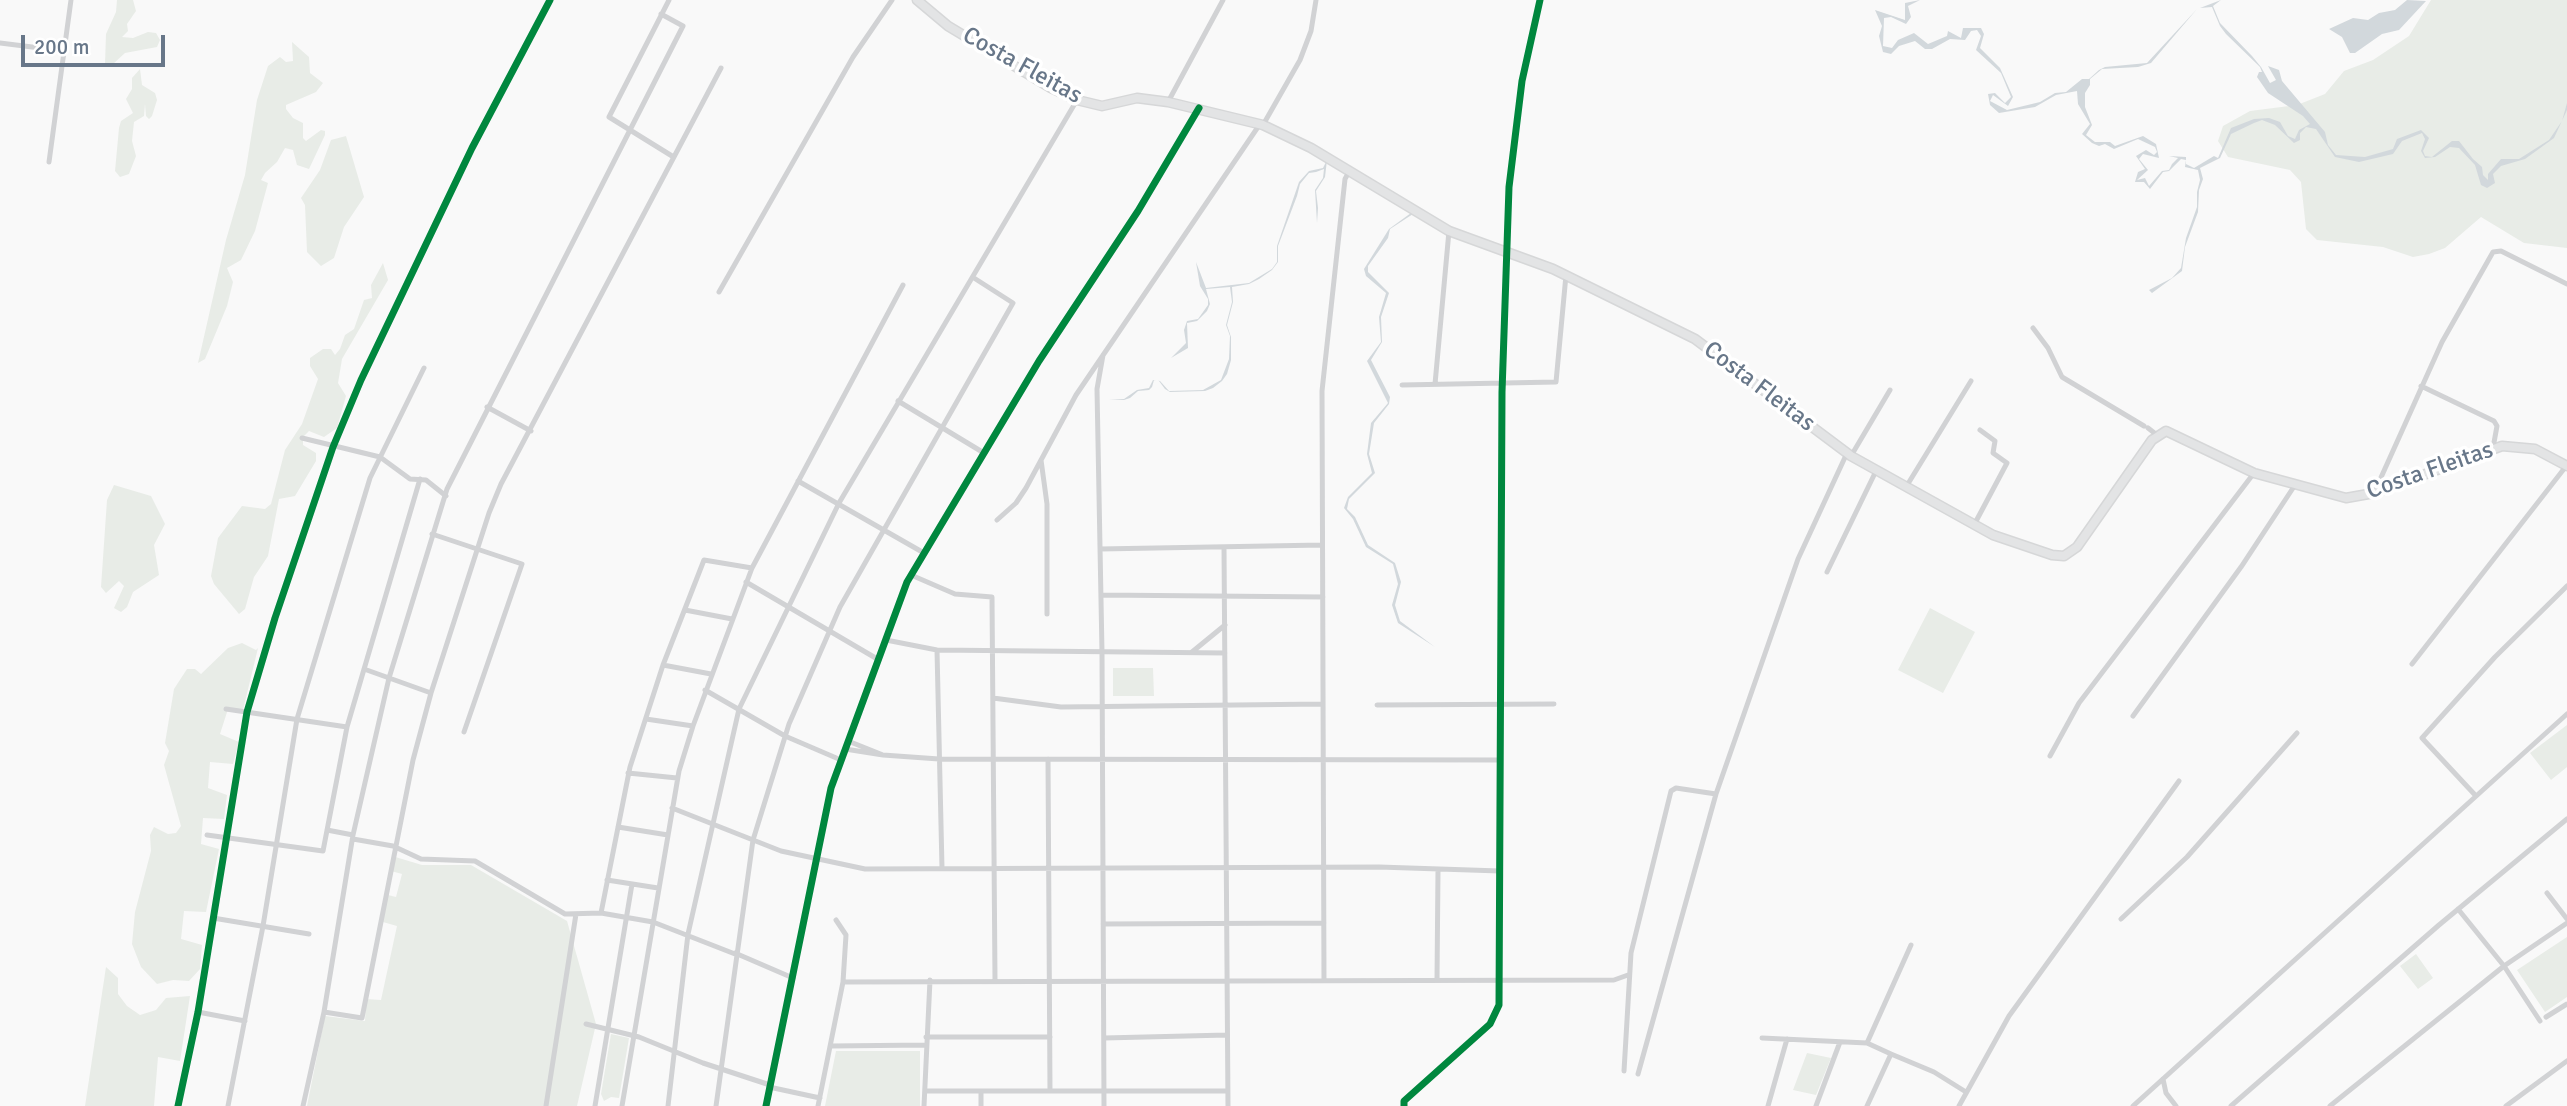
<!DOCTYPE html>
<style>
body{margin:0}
#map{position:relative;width:2567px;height:1106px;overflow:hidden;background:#f9f9f9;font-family:Signika,sans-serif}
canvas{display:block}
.scale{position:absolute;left:21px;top:35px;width:144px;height:32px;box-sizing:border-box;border:4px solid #687789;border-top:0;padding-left:9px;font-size:21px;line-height:24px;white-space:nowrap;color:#687789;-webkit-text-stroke:5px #fff;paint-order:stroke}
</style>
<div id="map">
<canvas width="2567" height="1106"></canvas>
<div class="scale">200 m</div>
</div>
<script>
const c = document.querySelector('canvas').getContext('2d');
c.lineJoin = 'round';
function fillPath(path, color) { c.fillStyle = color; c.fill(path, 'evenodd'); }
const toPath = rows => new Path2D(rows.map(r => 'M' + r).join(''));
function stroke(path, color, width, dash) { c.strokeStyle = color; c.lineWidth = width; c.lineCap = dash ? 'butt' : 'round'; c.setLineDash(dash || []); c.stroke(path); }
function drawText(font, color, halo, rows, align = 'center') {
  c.font = font + ' Signika,sans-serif'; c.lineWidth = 7; c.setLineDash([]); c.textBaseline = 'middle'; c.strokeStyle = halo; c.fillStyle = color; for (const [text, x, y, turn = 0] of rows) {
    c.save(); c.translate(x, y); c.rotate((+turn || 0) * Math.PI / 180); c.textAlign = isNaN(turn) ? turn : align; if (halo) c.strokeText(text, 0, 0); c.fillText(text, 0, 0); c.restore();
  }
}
const green = toPath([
 [117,0,133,0,136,11,127,24,128,31,122,37,133,38,148,32,156,33,160,40,157,47,125,53,113,64,105,64,106,34,116,12],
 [2431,0,2567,0,2567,248,2524,243,2481,217,2445,248,2429,254,2413,257,2383,247,2317,240,2306,229,2301,182,2290,170,2228,157,2218,141,2223,126,2250,111,2297,105,2325,94,2344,71,2373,60,2409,36],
 [292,42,309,57,310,73,323,83,316,92,286,105,286,109,293,118,303,123,303,138,306,141,321,130,325,131,325,135,309,169,297,165,293,150,285,148,277,162,265,173,261,180,268,183,255,231,241,260,227,268,233,282,227,306,205,359,198,363,226,240,245,175,257,100,268,66,280,57,286,62,293,61],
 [140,69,142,85,155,93,157,100,152,116,149,119,146,116,145,104,144,116,134,122,132,141,136,156,129,174,120,177,115,171,119,128,121,121,133,113,126,99,132,89,132,78],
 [346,136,364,197,344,227,334,258,321,266,307,252,305,205,301,198,320,170,331,140],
 [383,263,388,280,342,359,338,383,346,396,337,428,324,437,309,431,303,437,303,445,316,453,316,461,295,496,279,499,268,556,254,577,245,609,239,614,214,584,211,576,218,538,242,506,265,509,271,504,285,450,302,424,318,379,310,366,310,358,323,349,331,349,335,355,340,349,345,335,354,329,364,300,372,298,371,285],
 [114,485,151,496,165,524,154,545,159,575,133,592,127,607,121,612,114,608,124,586,119,581,106,593,101,587,107,500],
 [1930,608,1975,632,1943,693,1898,670],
 [242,643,256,650,258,648,243,710,228,709,220,734,239,742,233,764,210,762,208,788,227,795,224,819,203,818,201,844,219,849,206,912,184,911,181,939,202,945,200,969,189,981,173,980,157,984,141,967,132,944,135,912,151,851,150,835,154,827,168,834,176,833,181,826,164,765,169,751,165,743,174,689,187,669,195,669,201,674,228,648],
 [1113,668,1153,668,1154,696,1113,696],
 [2567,725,2567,767,2551,780,2530,753],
 [392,856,422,865,471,865,567,921,596,1024,577,1106,307,1106,325,1016,365,1021,366,999,381,1000,397,926,383,922,388,895,396,897,402,874,391,871],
 [2567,937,2567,997,2545,1012,2517,970],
 [2416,954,2433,978,2418,989,2400,966],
 [106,967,118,978,118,994,127,1006,140,1015,156,1010,166,998,190,996,180,1061,158,1057,154,1106,85,1106],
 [611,1034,629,1038,619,1098,611,1097,604,1101,601,1094],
 [836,1051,920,1051,920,1106,825,1106],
 [1807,1053,1831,1058,1816,1095,1793,1090]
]);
const water = toPath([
 [1920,0,1908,6,1911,17,1906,24,1891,17,1884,18,1883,46,1892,48,1898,40,1914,33,1928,44,1947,36,1948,31,1961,38,1963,28,1981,28,1984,34,1980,48,2000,68,2013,97,2008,106,1993,95,1990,101,2007,110,2040,102,2055,93,2066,92,2082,79,2089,79,2099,70,2105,67,2147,63,2197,9,2151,63,2138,67,2102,69,2090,79,2090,85,2085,93,2085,107,2092,125,2086,135,2095,142,2110,142,2115,146,2143,136,2156,144,2159,158,2143,154,2139,159,2148,170,2137,180,2145,178,2149,186,2162,171,2169,170,2172,164,2178,158,2169,156,2186,157,2186,164,2194,168,2214,156,2218,158,2231,128,2254,119,2269,118,2280,122,2288,136,2295,139,2299,130,2310,124,2303,116,2268,93,2257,77,2259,72,2262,72,2260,67,2226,34,2220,26,2212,7,2200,8,2221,0,2213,6,2220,23,2252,56,2261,67,2270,83,2276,80,2268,66,2279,70,2282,81,2325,132,2328,145,2336,155,2365,157,2393,149,2397,139,2421,130,2429,138,2423,151,2425,156,2432,157,2452,141,2459,141,2473,159,2482,167,2483,175,2488,180,2488,174,2501,159,2519,159,2549,140,2562,121,2567,103,2567,110,2554,138,2525,159,2501,166,2493,174,2495,183,2487,188,2481,185,2475,165,2459,148,2450,147,2435,157,2425,158,2421,151,2425,139,2422,133,2402,141,2393,154,2359,162,2335,157,2316,129,2306,127,2300,133,2300,140,2294,143,2275,125,2262,120,2254,123,2231,134,2220,158,2200,168,2203,179,2199,190,2198,212,2185,247,2182,271,2152,293,2149,290,2172,278,2181,268,2186,238,2197,207,2197,192,2200,180,2198,170,2185,167,2186,160,2181,159,2169,171,2163,172,2150,189,2144,182,2135,182,2138,172,2145,169,2136,156,2146,150,2154,155,2157,152,2155,147,2138,139,2114,149,2105,144,2099,146,2092,143,2082,134,2090,124,2078,104,2077,91,2056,95,2035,107,1999,113,1990,105,1988,94,1995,93,2005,103,2011,97,2001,73,1976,50,1981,36,1977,30,1971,31,1965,40,1950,39,1932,49,1925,49,1915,41,1899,46,1891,54,1883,52,1879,36,1882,26,1875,10,1905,20,1905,3],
 [2407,0,2426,1,2399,30,2382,34,2355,53,2350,53,2342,37,2329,29,2353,18,2368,20,2379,13,2395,10],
 [1327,160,1325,177,1316,191,1318,208,1317,223,1315,190,1323,178,1324,169,1316,172,1309,173,1300,184,1297,196,1278,246,1278,262,1272,270,1259,279,1249,284,1232,287,1233,302,1227,325,1231,337,1231,360,1227,374,1222,381,1213,388,1205,391,1170,392,1165,389,1159,381,1154,380,1152,387,1149,390,1138,391,1130,398,1124,400,1109,399,1124,399,1137,390,1149,388,1153,380,1160,381,1169,391,1203,390,1221,380,1229,359,1230,336,1226,325,1232,302,1230,287,1206,289,1210,304,1207,311,1197,321,1187,323,1188,348,1171,358,1186,343,1184,330,1187,321,1198,319,1208,305,1208,299,1200,286,1196,262,1206,288,1249,283,1272,269,1277,262,1277,246,1299,182,1309,171,1323,168],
 [1411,213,1413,214,1390,229,1388,238,1368,266,1368,272,1389,293,1381,317,1382,342,1371,360,1390,397,1389,404,1374,423,1369,454,1375,473,1349,499,1347,509,1355,517,1368,545,1395,563,1401,582,1395,605,1400,621,1435,647,1398,623,1392,605,1398,584,1393,564,1366,547,1353,519,1344,508,1348,497,1372,473,1367,454,1371,423,1388,403,1367,361,1381,342,1379,317,1386,293,1366,276,1364,269,1389,229]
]);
const street = toPath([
 [669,0,609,117,672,156],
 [661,14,683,26],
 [0,43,64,51],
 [1168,102,1223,0],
 [1263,125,1300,60,1311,31,1316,0],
 [49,162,71,0],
 [719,292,853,57,892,0],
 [2033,328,2048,348,2062,377,2144,426],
 [1103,355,1097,389,1102,652,1104,1106],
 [1435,384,1449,231],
 [1402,385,1556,382,1566,275],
 [2421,386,2494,421,2497,426,2493,448],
 [898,401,984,453],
 [487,407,531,431],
 [2148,428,2157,435],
 [302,438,380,457,410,479,426,480,446,496],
 [1851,456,1890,390],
 [1041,460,1047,504,1047,614],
 [798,481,924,553],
 [1906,487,1971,381],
 [2374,493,2442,342,2493,252,2501,251,2567,284],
 [997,520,1016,503,1026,488,1076,395,1260,124],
 [1974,525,2007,463,1993,453,1995,441,1980,430],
 [432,534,522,564,464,732],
 [1224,547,1228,1106],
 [1100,549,1322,545],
 [1827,572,1876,471],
 [911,575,955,594,992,597,995,979],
 [746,582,879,660],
 [1101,595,1323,597],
 [685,610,732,619],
 [886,640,937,650,1225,653],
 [937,650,942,868],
 [1192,652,1225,625],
 [2412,664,2567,465],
 [663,665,711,674],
 [364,669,431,693],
 [705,690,785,736,841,760],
 [993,698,1061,707,1323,704],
 [1377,705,1554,704],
 [226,709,347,727],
 [2133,716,2241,567,2295,485],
 [646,719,693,726],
 [845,749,883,755,848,741],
 [883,755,939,759,1500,760],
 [2050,756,2079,703,2254,473],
 [1048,759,1050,1091],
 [628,773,677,778],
 [2476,796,2422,738,2495,657,2567,586],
 [672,808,781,851,865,869,1379,867,1500,871],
 [618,827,668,835],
 [327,830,353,835],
 [207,835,323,851,347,727,420,479],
 [353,839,393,846,421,859,475,861,565,914,601,913,653,922,735,954],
 [607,880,658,888],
 [2547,893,2567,919],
 [2458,909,2504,966,2540,1021],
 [601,913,630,767,663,665,704,560,752,568],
 [213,918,309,934],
 [2121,919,2187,857,2297,733],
 [1103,924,1324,923],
 [735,953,793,978],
 [1324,980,1322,391,1345,179,1350,170],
 [1437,980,1438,870],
 [843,982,1614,980,1628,975],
 [198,1012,245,1021],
 [324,1012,362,1018,413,760,431,693,489,513,501,484,721,68],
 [2546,1017,2567,1004],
 [586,1024,639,1037,703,1063,770,1085],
 [926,1037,1050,1037],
 [1104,1038,1227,1035],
 [1762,1038,1867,1043],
 [831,1046,926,1045],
 [1891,1054,1934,1072,1966,1092],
 [1624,1071,1631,953,1671,791,1676,788,1716,794],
 [1638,1074,1716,794,1798,559,1847,453],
 [2163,1079,2166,1093,2176,1106],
 [769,1087,820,1098],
 [925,1091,1227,1091],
 [178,1106,198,1012,247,712,275,618,333,447,361,380,472,148,550,0],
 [228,1106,263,926,297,719,370,478,424,368],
 [303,1106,324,1012,353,835,389,678,447,489,683,26],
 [546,1106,576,914],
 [595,1106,632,884],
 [622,1106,679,771,693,726,752,568,903,285],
 [668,1106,688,934,739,709,839,503,1077,100],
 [716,1106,753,840,789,724,840,607,1013,303,974,278],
 [766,1106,831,788,907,582,1039,361,1138,211,1199,108],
 [818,1106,843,982,846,935,836,920],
 [924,1106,930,980],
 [981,1106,981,1091],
 [1404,1106,1404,1101,1490,1024,1499,1005,1502,392,1509,187,1522,81,1540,0],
 [1768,1106,1787,1039],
 [1816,1106,1840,1042],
 [1867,1106,1891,1054,1867,1043,1911,945],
 [1959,1106,2009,1016,2179,781],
 [2133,1106,2567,714],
 [2231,1106,2439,925,2567,819],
 [2330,1106,2504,966,2567,923],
 [2506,1106,2567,1061]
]);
const secondary = toPath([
 [917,0,948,26,1051,88,1077,100,1102,106,1137,98,1168,102,1263,125,1311,148,1449,231,1553,269,1695,339,1851,456,1993,535,2052,555,2064,556,2077,547,2152,440,2166,431,2254,473,2346,498,2374,493,2502,446,2535,449,2567,466]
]);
const cycleway = toPath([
 [178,1106,198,1012,247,712,275,618,333,447,361,380,472,148,550,0],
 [766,1106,831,788,907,582,1039,361,1138,211,1199,108],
 [1404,1106,1404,1101,1490,1024,1499,1005,1502,392,1509,187,1522,81,1540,0]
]);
const streetNames = [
 ["Costa Fleitas",1022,66,29],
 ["Costa Fleitas",1759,387,37],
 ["Costa Fleitas",2430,471,-19]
];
fillPath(green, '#e8ece7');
fillPath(water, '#d2d8dc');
stroke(secondary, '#d6d7d8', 11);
stroke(street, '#d1d2d4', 5);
stroke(secondary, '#e3e4e5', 8);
stroke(cycleway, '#00873e', 7);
drawText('24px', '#687789', '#fff', streetNames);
</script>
